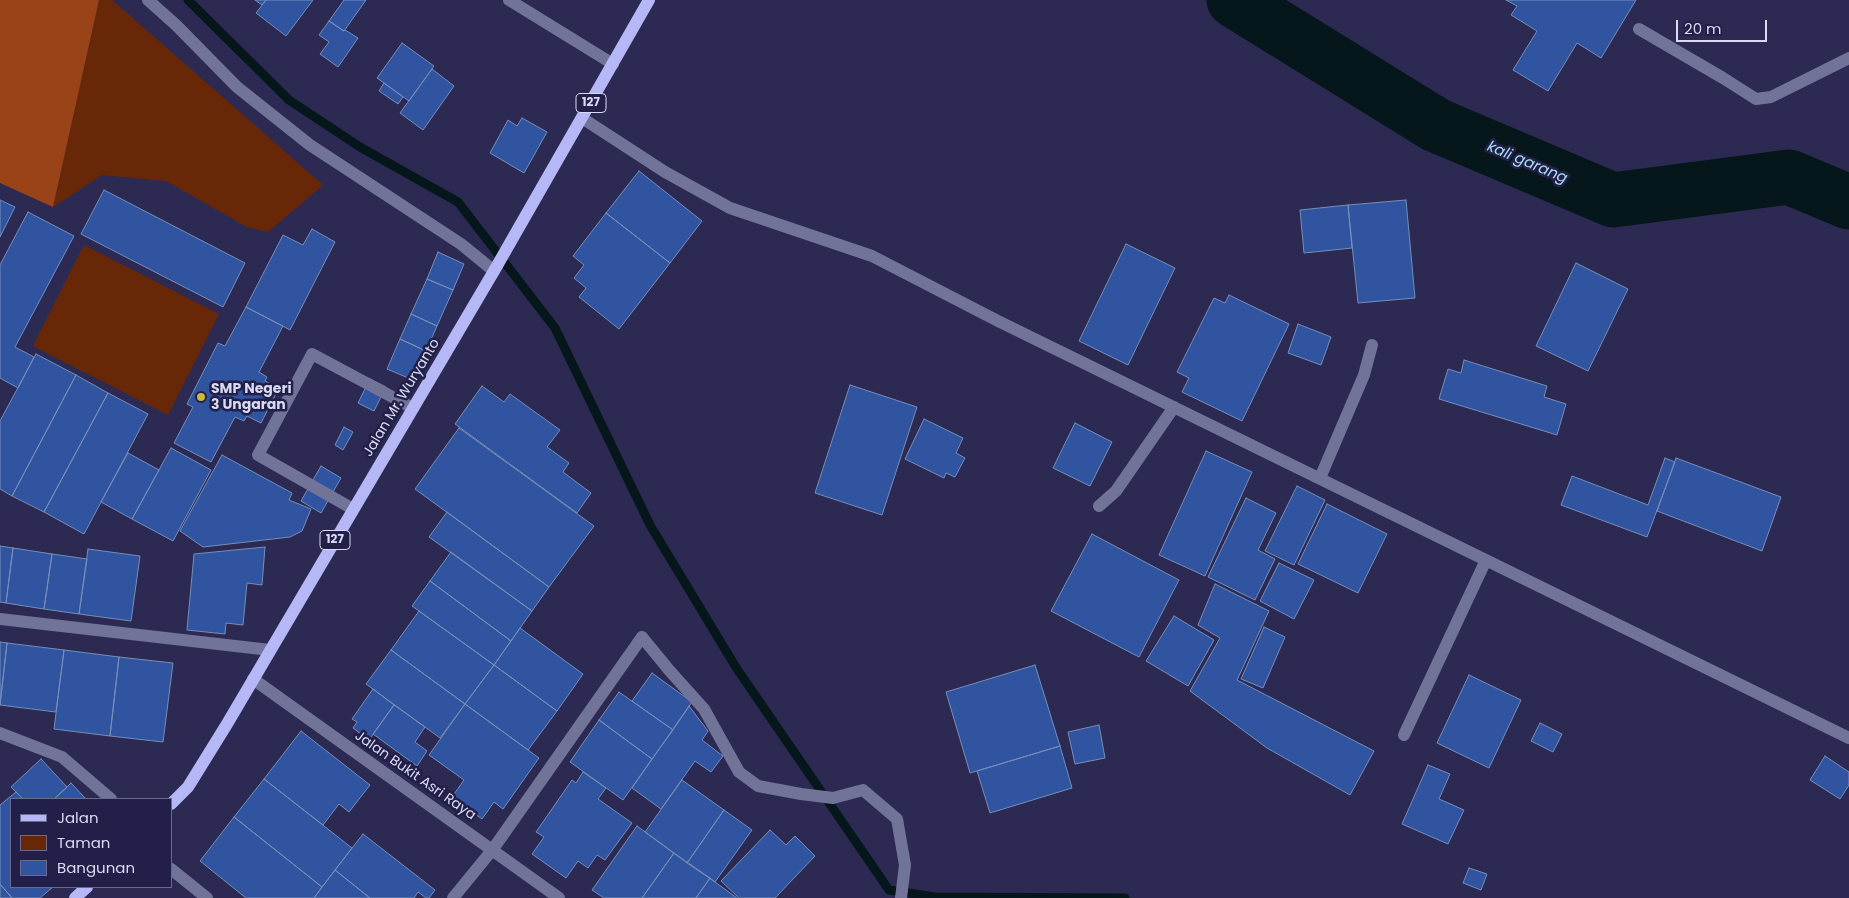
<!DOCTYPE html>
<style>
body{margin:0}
#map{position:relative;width:1849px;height:898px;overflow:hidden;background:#2c2a53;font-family:Poppins,sans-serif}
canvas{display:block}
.legend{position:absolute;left:10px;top:798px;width:162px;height:90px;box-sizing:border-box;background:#222048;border:1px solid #6b6a8d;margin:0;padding:6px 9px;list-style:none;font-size:15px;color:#d9daf4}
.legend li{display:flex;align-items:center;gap:10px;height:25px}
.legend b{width:25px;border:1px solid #6b6a8d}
.scale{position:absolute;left:1676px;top:20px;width:91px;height:22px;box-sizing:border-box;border:2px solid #d9daf4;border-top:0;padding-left:6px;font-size:15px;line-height:18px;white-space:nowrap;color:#d9daf4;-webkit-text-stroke:4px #222048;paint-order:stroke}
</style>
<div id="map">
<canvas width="1849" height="898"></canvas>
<ul class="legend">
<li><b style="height:6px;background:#b6b7f6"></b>Jalan</li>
<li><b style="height:14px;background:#682808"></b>Taman</li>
<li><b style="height:14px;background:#30549f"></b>Bangunan</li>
</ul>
<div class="scale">20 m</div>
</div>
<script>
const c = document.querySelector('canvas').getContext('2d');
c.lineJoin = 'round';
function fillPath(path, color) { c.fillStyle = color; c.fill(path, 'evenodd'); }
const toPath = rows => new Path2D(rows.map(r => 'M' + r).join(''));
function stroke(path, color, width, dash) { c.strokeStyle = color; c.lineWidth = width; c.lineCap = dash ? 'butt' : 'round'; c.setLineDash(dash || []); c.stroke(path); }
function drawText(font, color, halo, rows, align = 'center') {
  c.font = font + ' Poppins,sans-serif'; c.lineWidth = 5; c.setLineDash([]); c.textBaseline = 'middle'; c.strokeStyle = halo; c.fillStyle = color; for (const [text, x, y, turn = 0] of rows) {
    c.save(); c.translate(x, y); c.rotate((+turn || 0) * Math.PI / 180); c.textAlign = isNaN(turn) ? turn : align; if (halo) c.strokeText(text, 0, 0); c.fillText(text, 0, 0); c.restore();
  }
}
const green = toPath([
 [99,0,112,0,323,185,268,232,247,227,166,181,102,175,53,207],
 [84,245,219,314,168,415,33,346]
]);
const forest = toPath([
 [0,0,99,0,53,207,0,183]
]);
const stream = toPath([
 [188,0,289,100,360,147,458,202,555,328,650,525,737,669,889,890,935,897,1125,898]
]);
const river = toPath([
 [1234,0,1436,125,1613,200,1789,177,1849,202]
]);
const building = toPath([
 [255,0,266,0,262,5,255,0],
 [266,0,313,0,286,36,256,13,266,0],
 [344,0,366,0,344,31,329,21,344,0],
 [1506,0,1636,0,1601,58,1577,43,1548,91,1513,70,1537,31,1511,15,1517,6,1506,0],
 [329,21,344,31,345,30,358,38,338,67,320,54,329,42,319,35,329,21],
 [402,43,434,66,409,101,377,78,402,43],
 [432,69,454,86,423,130,400,113,432,69],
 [384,83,403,97,398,104,379,91,384,83],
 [522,118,547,132,524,173,490,153,508,120,517,126,522,118],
 [639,171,702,221,670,263,606,213,639,171],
 [104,190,245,263,223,307,81,234,104,190],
 [0,200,15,207,0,237,0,200],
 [1406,200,1415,298,1358,303,1348,205,1406,200],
 [1348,205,1352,248,1304,253,1300,210,1348,205],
 [28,212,74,236,15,347,34,357,18,388,0,378,0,265,28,212],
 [606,213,670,263,619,329,579,297,586,288,574,278,584,265,573,256,606,213],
 [312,229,335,242,290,330,246,307,283,235,303,245,312,229],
 [1126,244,1175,268,1128,365,1079,341,1126,244],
 [438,252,464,264,453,290,427,279,438,252],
 [1576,263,1628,289,1588,371,1536,346,1576,263],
 [427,279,453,290,437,326,411,314,427,279],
 [1229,295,1289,324,1242,421,1182,392,1189,378,1177,372,1214,298,1225,303,1229,295],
 [246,307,283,326,259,372,267,377,265,381,279,388,261,423,247,416,244,421,235,417,211,462,174,443,193,407,187,404,218,343,225,346,246,307],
 [411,314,437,326,426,351,400,339,411,314],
 [1298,324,1331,337,1321,365,1288,353,1298,324],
 [400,339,426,351,413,380,387,369,400,339],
 [36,354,76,375,12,496,0,489,0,421,36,354],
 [1464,360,1547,386,1544,397,1566,404,1557,435,1439,399,1448,369,1461,373,1464,360],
 [76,375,108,393,44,512,12,496,76,375],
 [370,379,386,387,374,411,358,403,370,379],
 [850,385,917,407,882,515,815,493,850,385],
 [482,386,504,402,510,394,560,430,547,447,569,463,563,472,591,493,577,513,455,424,482,386],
 [108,393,148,414,84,534,44,512,108,393],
 [924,419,963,438,956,453,965,458,955,477,946,473,944,478,905,459,924,419],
 [1075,423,1112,442,1090,486,1053,468,1075,423],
 [344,427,353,432,343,450,335,445,344,427],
 [459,428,594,526,549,587,415,489,459,428],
 [171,448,211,470,173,541,132,519,171,448],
 [1206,451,1252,472,1205,576,1159,555,1206,451],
 [128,453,159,470,132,519,101,502,128,453],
 [222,455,292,493,289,500,311,509,302,531,290,537,203,547,180,531,222,455],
 [1665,458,1675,462,1647,537,1561,505,1572,476,1648,505,1665,458],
 [1676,458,1781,497,1762,551,1657,511,1676,458],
 [321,466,341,478,321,513,301,501,321,466],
 [1297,486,1325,500,1294,565,1265,551,1297,486],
 [1246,498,1276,513,1258,550,1275,559,1255,600,1208,577,1246,498],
 [1327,504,1387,534,1358,593,1298,564,1327,504],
 [447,512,549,587,532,611,429,537,447,512],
 [1092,534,1179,580,1139,657,1051,611,1092,534],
 [0,546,13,548,6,603,0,602,0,546],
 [265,547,262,585,247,583,243,625,226,623,225,634,187,630,194,554,265,547],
 [13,548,52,554,44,609,6,603,13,548],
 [88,549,140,556,131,621,79,614,88,549],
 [451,552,532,611,511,641,430,581,451,552],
 [52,554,87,559,79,614,44,609,52,554],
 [1279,563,1314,580,1294,619,1260,601,1279,563],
 [430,581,511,641,494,665,412,606,430,581],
 [1215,584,1269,611,1237,680,1374,751,1350,795,1267,748,1190,691,1220,638,1198,625,1215,584],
 [419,611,494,665,465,704,391,650,419,611],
 [1174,616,1214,640,1188,686,1146,661,1174,616],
 [1264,627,1285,637,1263,688,1241,679,1264,627],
 [520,628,583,674,557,711,494,665,520,628],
 [0,642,7,643,0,705,0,642],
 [7,643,64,650,56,712,0,705,7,643],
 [64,650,119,657,110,736,54,729,64,650],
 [391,650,465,704,440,738,366,684,391,650],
 [119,657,173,663,163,742,110,736,119,657],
 [494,665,557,711,528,750,465,704,494,665],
 [1035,665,1060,746,970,773,946,692,1035,665],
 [652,673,692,702,673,730,632,701,652,673],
 [1469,675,1521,700,1489,768,1437,743,1469,675],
 [373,689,394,705,369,740,353,728,357,722,352,719,373,689],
 [619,692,673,730,652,759,599,720,619,692],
 [465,704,539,758,503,809,494,802,482,819,452,797,464,780,429,755,465,704],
 [394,705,425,727,415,742,427,751,417,766,373,734,394,705],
 [689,706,708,731,702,740,723,756,711,772,695,761,661,809,632,788,689,706],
 [599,720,652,759,623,800,570,762,599,720],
 [1540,723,1562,734,1553,752,1531,741,1540,723],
 [1099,725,1105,758,1075,764,1068,732,1099,725],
 [301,731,370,785,349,812,339,804,323,825,264,779,301,731],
 [1060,746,1072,788,990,813,977,771,1060,746],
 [1825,756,1849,772,1849,785,1840,799,1810,780,1825,756],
 [41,759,67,787,54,799,23,799,11,787,41,759],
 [1428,765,1450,774,1439,799,1464,810,1448,844,1402,824,1428,765],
 [583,772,606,788,598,799,632,823,605,860,597,855,588,868,578,861,566,878,532,854,544,837,536,832,572,780,576,783,583,772],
 [264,779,352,848,322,887,234,817,264,779],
 [682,780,724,810,687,863,645,832,682,780],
 [71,783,86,799,54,799,67,787,71,783],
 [16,792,23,799,11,799,11,887,53,887,40,898,12,898,0,884,0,805,16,792],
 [724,810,752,830,715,882,687,863,724,810],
 [234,817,322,887,314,898,246,898,200,861,234,817],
 [637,826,674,853,642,898,604,898,592,890,637,826],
 [770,830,786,845,795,836,815,856,775,898,739,898,721,881,770,830],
 [363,834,435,890,429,898,426,898,418,892,414,898,370,898,335,870,363,834],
 [674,853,710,878,696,898,642,898,674,853],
 [1469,868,1487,874,1481,890,1463,883,1469,868],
 [335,870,370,898,314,898,335,870],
 [710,878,715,882,737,898,696,898,710,878],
 [0,884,12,898,0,898,0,884]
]);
const minor = toPath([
 [148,0,176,25,237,87,310,145,461,244,494,271],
 [509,0,613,64],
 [1639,29,1723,78,1756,99,1771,97,1849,58],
 [582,118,665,172,730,208,872,256,998,321,1849,738],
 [1320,478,1364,375,1372,345],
 [1099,506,1116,491,1174,407],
 [353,509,258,455,312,354,413,408],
 [0,619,270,650],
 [253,679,559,898],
 [0,733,62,757,111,799],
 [1404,735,1486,560],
 [171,869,207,898],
 [453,898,493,849,642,637,669,670,704,709,739,772,758,786,801,794,833,798,863,790,897,819,905,865,901,898]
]);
const major = toPath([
 [171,804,188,787,227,724,494,271,649,0],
 [75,898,87,887]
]);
const markers = [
 [201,397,5,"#c8bb3b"]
];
const shields = [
 [591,103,30],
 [335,540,30]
];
const shieldNames = [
 ["127",591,103],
 ["127",335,540]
];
const poiNames = [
 ["SMP Negeri",211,389],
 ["3 Ungaran",211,405]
];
const streetNames = [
 ["Jalan Mr. Wuryanto",402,398,-59],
 ["Jalan Bukit Asri Raya",415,776,35]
];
const waterNames = [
 ["kali garang",1527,163,23]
];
fillPath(green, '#682808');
fillPath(forest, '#9b4318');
stroke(stream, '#06171c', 9);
stroke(river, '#06171c', 55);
fillPath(building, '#30549f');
stroke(building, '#778eba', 1);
stroke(minor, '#727399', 12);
stroke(major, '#b6b7f6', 12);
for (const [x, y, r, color] of markers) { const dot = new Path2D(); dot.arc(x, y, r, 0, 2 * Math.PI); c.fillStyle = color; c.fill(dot); stroke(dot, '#222048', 2); }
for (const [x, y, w] of shields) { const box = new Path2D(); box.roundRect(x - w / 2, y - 9.5, w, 19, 4); c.fillStyle = '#222048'; c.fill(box); stroke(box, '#d9daf4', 1); }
drawText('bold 12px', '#d9daf4', null, shieldNames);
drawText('bold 14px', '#d9daf4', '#222048', poiNames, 'left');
drawText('14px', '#d9daf4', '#222048', streetNames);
drawText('italic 15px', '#a8dff4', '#222048', waterNames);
</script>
